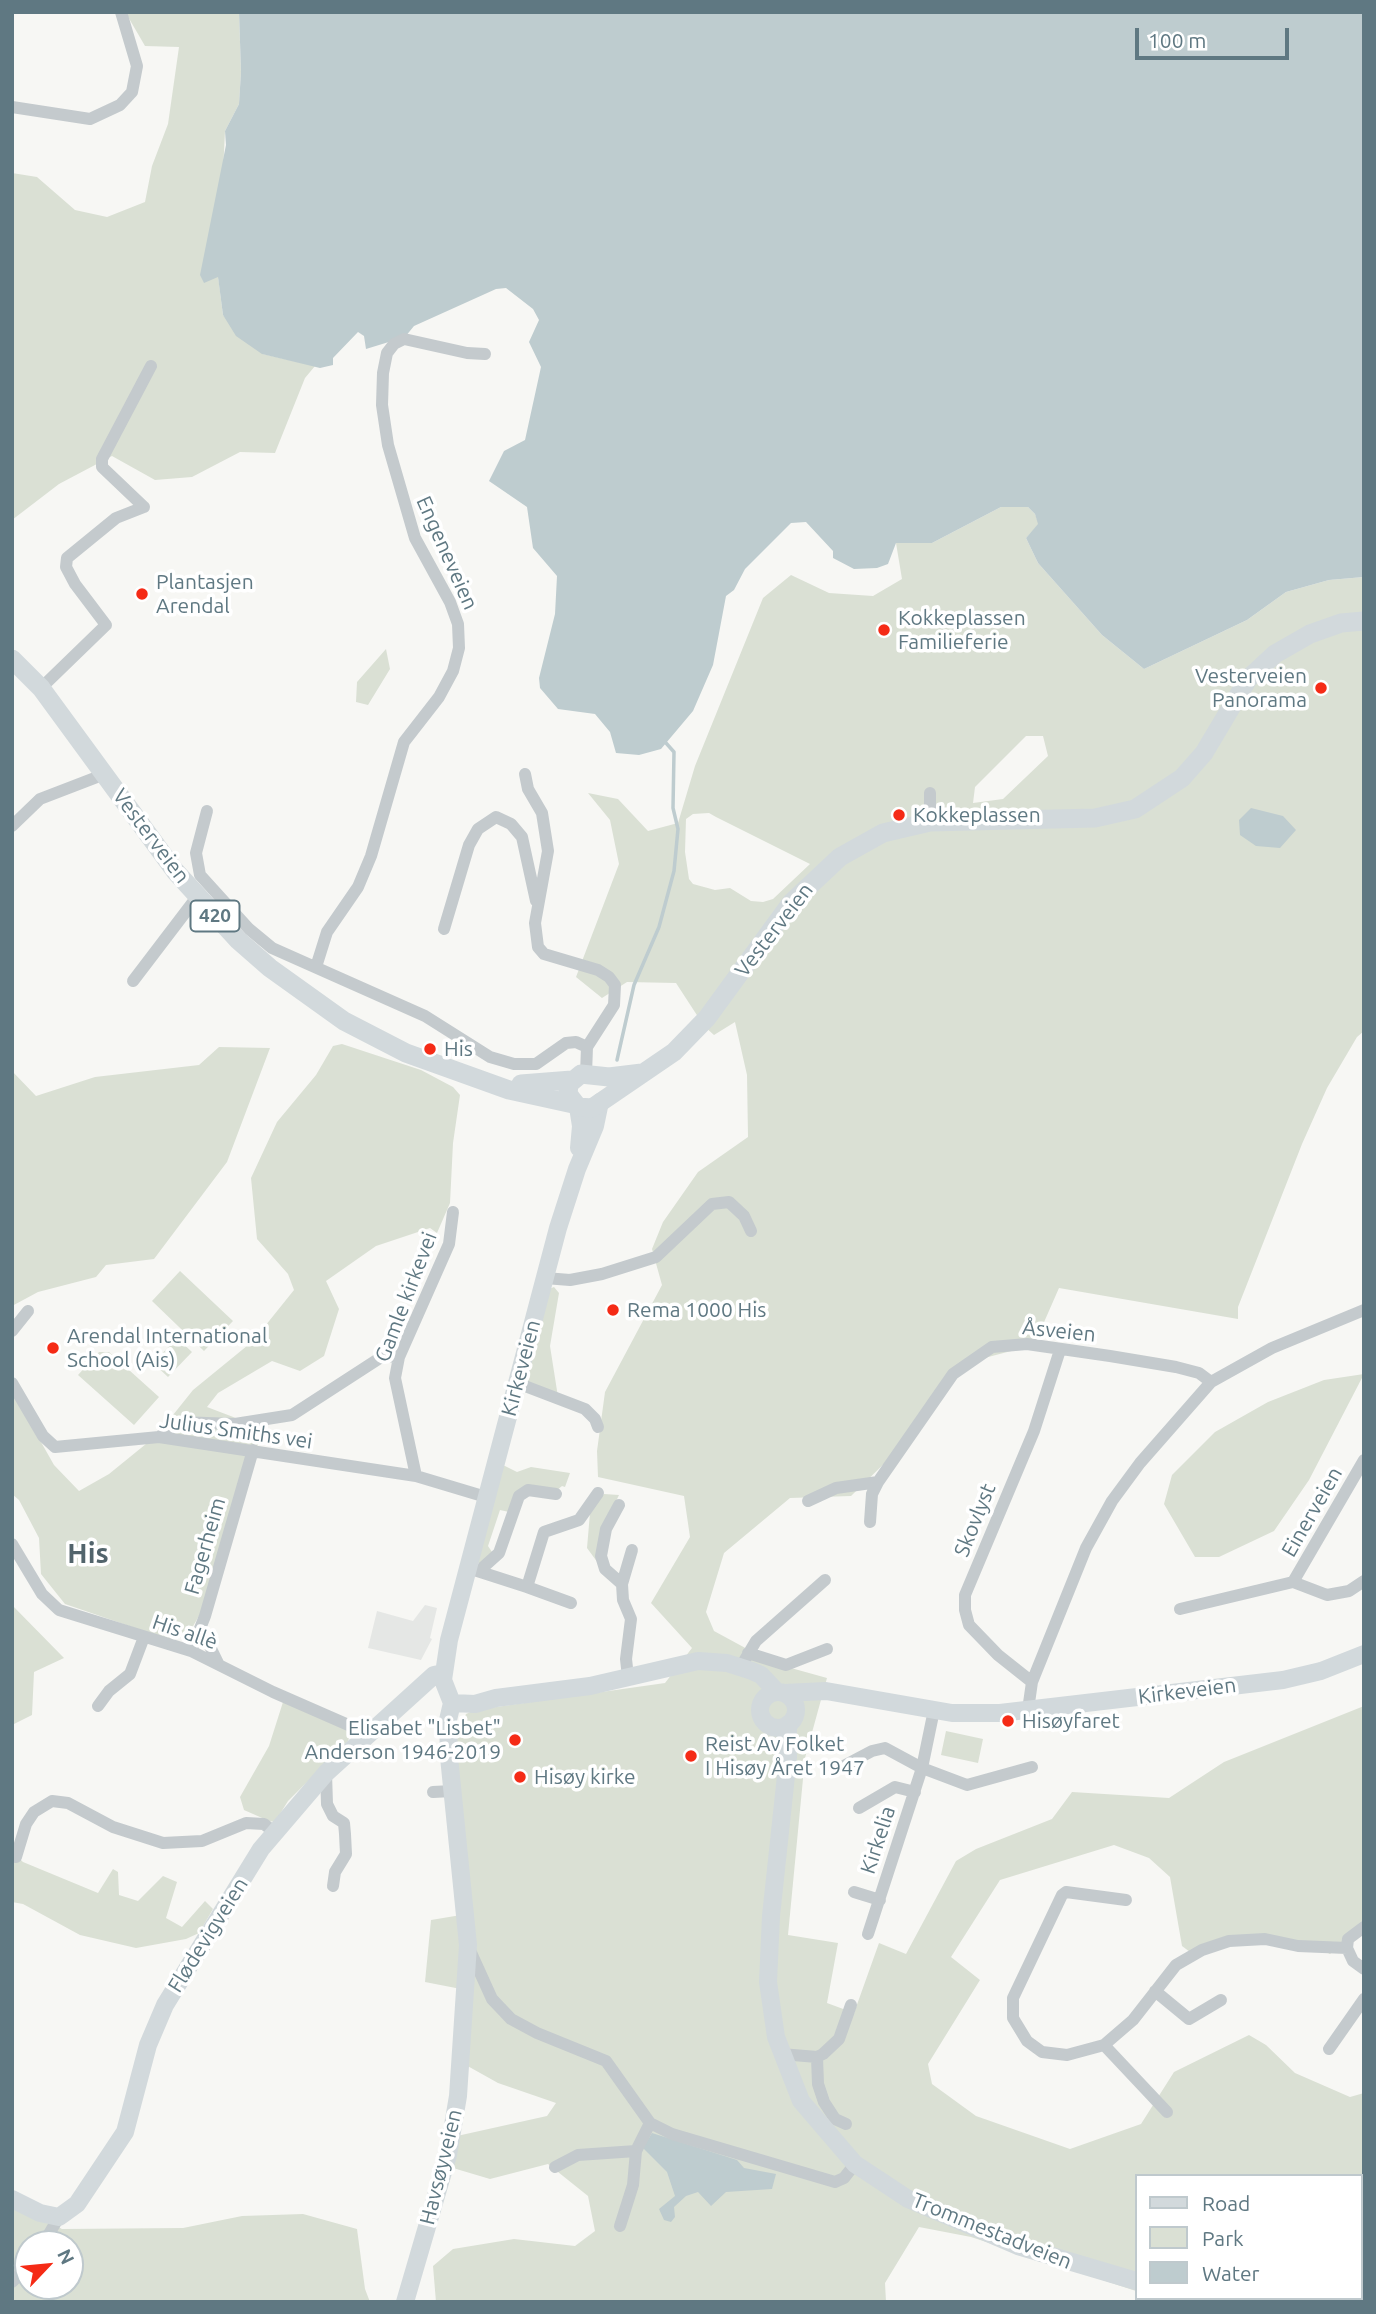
<!DOCTYPE html>
<meta charset="utf-8">
<style>
body{margin:0}
#map{position:relative;width:1376px;height:2314px;overflow:hidden;background:#f7f7f4;font-family:Ubuntu,sans-serif}
canvas{display:block}
.frame{position:absolute;inset:0;border:14px solid #5f7882;pointer-events:none}
.legend{position:absolute;left:1135px;top:2174px;width:228px;height:126px;box-sizing:border-box;background:#fff;border:2px solid #bfc9cd;margin:0;padding:9px 12px;list-style:none;font-size:21px;color:#5f7882}
.legend li{display:flex;align-items:center;gap:14px;height:35px}
.legend b{width:35px;border:2px solid #bfc9cd}
.north{position:absolute;left:14px;top:2230px;width:70px;height:70px;box-sizing:border-box;background:#fff;border:2px solid #bfc9cd;border-radius:50%;rotate:64deg;font-size:19px;font-weight:700;line-height:28px;text-align:center;color:#5f7882}
.north::after{content:'';display:block;margin:auto;width:24px;height:32px;background:#f52b16;clip-path:polygon(50% 0,100% 100%,50% 72%,0 100%)}
.scale{position:absolute;left:1135px;top:28px;width:154px;height:32px;box-sizing:border-box;border:4px solid #5f7882;border-top:0;padding-left:9px;font-size:21px;line-height:24px;white-space:nowrap;color:#5f7882;-webkit-text-stroke:5px #fff;paint-order:stroke}
</style>
<div id="map">
<canvas width="1376" height="2314"></canvas>
<div class="frame"></div>
<ul class="legend">
<li><b style="height:9px;background:#d2d9dc"></b>Road</li>
<li><b style="height:19px;background:#dae0d4"></b>Park</li>
<li><b style="height:19px;background:#becccf"></b>Water</li>
</ul>
<div class="north">N</div>
<div class="scale">100 m</div>
</div>
<script>
const c = document.querySelector('canvas').getContext('2d');
c.lineJoin = 'round';
function fillPath(path, color) { c.fillStyle = color; c.fill(path, 'evenodd'); }
const toPath = rows => new Path2D(rows.map(r => 'M' + r).join(''));
function stroke(path, color, width, dash) { c.strokeStyle = color; c.lineWidth = width; c.lineCap = dash ? 'butt' : 'round'; c.setLineDash(dash || []); c.stroke(path); }
function drawText(font, color, halo, rows, align = 'center') {
  c.font = font + ' Ubuntu,sans-serif'; c.lineWidth = 7; c.setLineDash([]); c.textBaseline = 'middle'; c.strokeStyle = halo; c.fillStyle = color; for (const [text, x, y, turn = 0] of rows) {
    c.save(); c.translate(x, y); c.rotate((+turn || 0) * Math.PI / 180); c.textAlign = isNaN(turn) ? turn : align; if (halo) c.strokeText(text, 0, 0); c.fillText(text, 0, 0); c.restore();
  }
}
const built = toPath([
 [425,1605,437,1608,430,1638,432,1639,421,1660,368,1648,377,1611,413,1621]
]);
const green = toPath([
 [130,12,239,12,241,72,239,104,225,131,218,276,223,315,263,354,315,366,305,378,275,453,240,452,192,477,155,480,112,456,59,484,12,520,12,173,37,177,75,210,107,217,145,202,152,166,168,124,179,47,145,46,127,15],
 [1017,506,1028,507,1035,514,1039,524,1026,538,1038,563,1102,635,1144,669,1247,620,1286,592,1329,580,1364,577,1364,1031,1357,1037,1327,1088,1302,1144,1238,1307,1238,1319,1059,1288,1034,1345,973,1361,930,1405,894,1454,851,1496,790,1498,724,1553,706,1612,714,1631,773,1663,827,1678,805,1758,788,1935,838,1943,827,2003,854,2013,879,1943,906,1954,956,1861,976,1849,1052,1819,1072,1792,1169,1798,1224,1762,1364,1706,1364,1927,1330,1954,1313,1946,1226,1943,1198,1958,1182,1946,1170,1877,1149,1858,1114,1845,1000,1880,951,1957,980,1980,928,2064,932,2084,976,2116,1070,2149,1141,2124,1174,2072,1249,2035,1266,2045,1295,2073,1350,2097,1364,2093,1364,2302,1187,2302,1170,2298,1360,2298,1360,2176,1136,2176,1136,2291,971,2237,919,2227,885,2283,886,2302,436,2302,433,2266,453,2249,514,2239,575,2246,595,2231,588,2196,548,2164,490,2179,453,2168,457,2136,547,2116,556,2103,498,2083,464,2064,466,1990,425,1982,431,1920,467,1914,453,1730,459,1729,466,1714,475,1710,665,1683,692,1648,651,1603,690,1537,684,1496,598,1477,597,1451,605,1392,662,1285,652,1249,663,1222,698,1172,748,1137,747,1075,735,1022,714,1035,704,1026,676,983,627,982,602,998,576,977,619,864,610,820,588,793,618,799,648,831,678,823,695,766,763,598,791,575,829,593,873,596,902,579,896,543,932,543,1001,507],
 [1026,736,1043,736,1048,756,1003,799,973,803,975,787],
 [709,813,716,817,810,864,773,899,763,902,751,901,730,888,715,890,693,884,689,879,685,852,686,819,693,814],
 [386,649,390,669,368,705,356,702,357,682],
 [342,1044,421,1070,453,1087,460,1095,453,1143,450,1203,437,1233,430,1228,376,1246,326,1281,339,1309,324,1356,300,1371,272,1361,218,1393,207,1407,262,1428,251,1473,213,1592,189,1633,173,1641,65,1604,41,1574,39,1538,19,1500,12,1494,12,1383,24,1412,54,1465,79,1491,109,1474,157,1435,193,1390,253,1341,294,1290,288,1274,257,1239,251,1178,277,1122,316,1075,333,1046],
 [219,1047,270,1048,227,1162,154,1259,106,1265,96,1277,38,1292,12,1306,12,1071,36,1096,95,1077,199,1065],
 [180,1271,233,1321,204,1351,152,1301],
 [554,1287,559,1293,550,1346,558,1397,523,1384,549,1289],
 [177,1338,192,1352,168,1377,153,1363],
 [99,1352,109,1352,159,1397,134,1425,78,1375],
 [1364,1374,1309,1480,1274,1531,1219,1557,1195,1557,1164,1504,1172,1475,1215,1432,1268,1402,1324,1380],
 [501,1464,517,1472,531,1467,570,1473,565,1487,562,1486,556,1491,532,1487,509,1512,500,1510,488,1546,492,1552,482,1563,478,1563],
 [604,1494,619,1495,606,1522,598,1563,587,1548,590,1513],
 [12,1605,64,1658,34,1672,32,1715,12,1725],
 [283,1702,352,1731,348,1741,288,1801,275,1822,269,1821,244,1810,240,1797,269,1746],
 [946,1731,983,1739,978,1763,941,1755],
 [12,1851,23,1862,98,1893,113,1869,118,1872,119,1895,138,1901,163,1876,177,1882,166,1918,182,1927,205,1901,213,1909,199,1933,186,1939,136,1948,80,1935,23,1904,12,1902],
 [12,2201,62,2229,183,2228,242,2216,303,2214,357,2229,365,2289,370,2302,12,2302],
 [28,2244,70,2244,70,2286,28,2286]
]);
const water = toPath([
 [239,12,1364,12,1364,577,1329,580,1286,592,1247,620,1144,669,1102,635,1038,563,1026,538,1038,524,1035,514,1028,507,1001,507,932,543,896,543,888,564,877,568,854,569,833,558,833,551,806,522,791,523,745,569,734,590,726,596,713,665,693,711,661,749,639,755,616,753,610,732,595,714,558,709,540,688,539,678,555,614,557,576,533,548,527,507,489,481,504,451,525,440,541,367,529,342,539,320,533,309,506,288,496,289,414,326,405,337,366,349,364,336,358,332,333,358,333,365,320,368,262,354,236,336,223,315,218,277,204,283,200,275,226,145,225,131,239,104,241,72],
 [1251,808,1283,816,1296,830,1280,848,1256,846,1240,835,1239,820],
 [652,2133,737,2160,744,2168,776,2174,772,2189,726,2192,711,2206,698,2192,686,2196,674,2207,675,2217,671,2222,664,2220,659,2209,675,2196,667,2172,643,2148]
]);
const stream = toPath([
 [617,1060,634,985,659,927,674,871,678,829,673,808,674,752,666,743]
]);
const minor = toPath([
 [12,107,90,119,120,105,132,92,137,66,121,12],
 [144,507,102,467,102,459,151,366],
 [41,688,106,625,75,584,66,567,67,558,116,518,144,507],
 [525,774,528,789,542,813,548,851,535,923,538,947,544,954,598,970,609,977,615,985,614,1005,587,1047,586,1074],
 [207,811,196,853,200,875,249,929,272,948,425,1016,490,1057,514,1064,536,1064,566,1043,576,1042,587,1047],
 [930,822,930,793],
 [12,826,40,799,105,774],
 [444,929,469,845,478,829,496,817,511,824,522,837,536,901],
 [316,967,327,932,358,887,371,856,404,742,439,697,453,671,459,648,458,624,450,602,415,538,388,445,382,405,383,373,387,353,394,344,404,339,467,353,485,354],
 [133,981,197,897],
 [545,1278,570,1280,602,1274,656,1257,712,1204,729,1202,744,1216,751,1231],
 [12,1331,28,1311],
 [12,1383,43,1436,55,1447,159,1437,416,1476,486,1497],
 [517,1383,585,1409,595,1419,598,1427],
 [159,1437,179,1422,235,1424,292,1415,383,1356,399,1357],
 [416,1476,395,1378,399,1357,449,1244,453,1212],
 [808,1501,836,1488,878,1482],
 [619,1505,606,1529,601,1556,605,1569,622,1584],
 [870,1522,872,1494,878,1482,953,1374,992,1347,1027,1344,1110,1356,1176,1367,1199,1373,1211,1382],
 [12,1544,42,1594,59,1610,191,1651,273,1692,369,1734],
 [468,1568,527,1587,544,1532,579,1520,598,1493],
 [479,1571,499,1553,519,1496,528,1490,556,1494],
 [1293,1582,1327,1595,1349,1591,1364,1581],
 [527,1587,571,1603],
 [1180,1609,1293,1582,1364,1460],
 [201,1628,218,1663],
 [191,1651,205,1616,253,1450],
 [748,1653,786,1665,827,1649],
 [740,1668,756,1641,825,1580],
 [628,1677,626,1659,631,1619,623,1600,622,1584,632,1550],
 [1032,1682,998,1655,969,1625,965,1610,965,1595,1034,1431,1060,1350],
 [98,1706,109,1691,130,1674,144,1637],
 [1028,1710,1032,1682,1086,1548,1112,1501,1140,1463,1211,1382,1272,1348,1364,1310],
 [836,1770,872,1751,885,1748,922,1768,967,1785,1032,1767],
 [326,1773,327,1804,333,1816,344,1823,345,1834,346,1854,335,1872,333,1886],
 [433,1792,452,1791],
 [859,1808,895,1787,915,1792],
 [16,1857,26,1824,34,1812,52,1801,68,1803,113,1827,163,1843,202,1841,246,1823,264,1824,274,1832],
 [854,1892,880,1900],
 [1126,1900,1066,1892,1062,1895,1013,1998,1013,2018,1027,2041,1042,2052,1067,2055,1104,2045,1133,2020,1176,1965,1202,1950,1229,1941,1265,1939,1298,1946,1347,1948],
 [868,1934,922,1768,934,1710],
 [468,1946,492,1999,511,2019,537,2033,606,2061,650,2123,672,2134,835,2182,844,2178,855,2164],
 [1347,1948,1348,1939,1364,1927],
 [1347,1948,1353,1961,1364,1969],
 [1155,1991,1189,2019,1221,2000],
 [1104,2045,1167,2112],
 [1329,2049,1364,1999],
 [781,2054,817,2057,823,2054,839,2039,851,2005],
 [817,2057,818,2084,824,2102,835,2119,846,2124],
 [555,2167,578,2155,636,2151],
 [620,2226,633,2185,636,2151,650,2123],
 [43,2244,59,2217],
 [12,2282,28,2266]
]);
const secondary = toPath([
 [578,1107,581,1126,579,1148],
 '760 1710a18 18 0 1 1 36 0a18 18 0 1 1-36 0Z',
 [784,1693,826,1691,952,1713,1000,1713,1283,1680,1321,1671,1364,1654],
 [452,1703,443,1680,449,1640,558,1228,577,1169,595,1126,600,1102],
 [452,1703,475,1704,496,1698,590,1686,698,1661,727,1663,752,1671,761,1675,777,1692],
 [788,1724,788,1757,771,1916,768,1982,776,2037,801,2101,855,2164,908,2199,1018,2246,1136,2281],
 [12,2199,40,2213,59,2217,77,2204,125,2132,148,2045,165,2005,261,1849,326,1773,434,1675,443,1673],
 [1208,2298,1223,2302],
 [405,2302,448,2155,458,2096,468,1945,449,1757,448,1720,452,1703]
]);
const primary = toPath([
 [12,659,41,688,175,871,238,940,270,968,344,1021,406,1053,509,1090,573,1104],
 [642,1073,609,1077,581,1074,569,1084,568,1094,578,1107,592,1108,674,1052,707,1018,791,903,840,857,883,833,930,822,1095,818,1135,809,1182,778,1204,753,1248,679,1275,654,1310,634,1341,623,1364,621],
 [521,1084,572,1080]
]);
const markers = [
 [142,594,7,"#f52b16"],
 [884,630,7,"#f52b16"],
 [1321,688,7,"#f52b16"],
 [899,815,7,"#f52b16"],
 [430,1049,7,"#f52b16"],
 [613,1310,7,"#f52b16"],
 [53,1348,7,"#f52b16"],
 [1008,1721,7,"#f52b16"],
 [515,1740,7,"#f52b16"],
 [691,1756,7,"#f52b16"],
 [520,1777,7,"#f52b16"]
];
const shields = [
 [215,916,49]
];
const shieldNames = [
 ["420",215,916]
];
const streetNames = [
 ["Engeneveien",447,553,66],
 ["Vesterveien",151,836,53],
 ["Vesterveien",774,930,-52],
 ["Gamle kirkevei",406,1297,-69],
 ["Åsveien",1059,1331,6],
 ["Kirkeveien",521,1368,-75],
 ["Julius Smiths vei",236,1431,8],
 ["Einerveien",1312,1512,-60],
 ["Skovlyst",975,1520,-68],
 ["Fagerheim",205,1546,-74],
 ["His allè",185,1632,19],
 ["Kirkeveien",1187,1691,-7],
 ["Kirkelia",878,1840,-72],
 ["Flødevigveien",208,1935,-58],
 ["Havsøyveien",441,2167,-76],
 ["Trommestadveien",992,2231,22]
];
const poiNames = [
 ["Plantasjen",156,582],
 ["Arendal",156,606],
 ["Kokkeplassen",898,618],
 ["Familieferie",898,642],
 ["Vesterveien",1307,676,"right"],
 ["Panorama",1307,700,"right"],
 ["Kokkeplassen",913,815],
 ["His",444,1049],
 ["Rema 1000 His",627,1310],
 ["Arendal International",67,1336],
 ["School (Ais)",67,1360],
 ["Hisøyfaret",1022,1721],
 ["Elisabet \"Lisbet\"",501,1728,"right"],
 ["Anderson 1946-2019",501,1752,"right"],
 ["Reist Av Folket",705,1744],
 ["I Hisøy Året 1947",705,1768],
 ["Hisøy kirke",534,1777]
];
const districtNames = [
 ["His",88,1554]
];
fillPath(built, '#e5e7e5');
fillPath(green, '#dae0d4');
fillPath(water, '#becccf');
stroke(stream, '#becccf', 3.5);
stroke(minor, '#c4cacd', 12);
stroke(secondary, '#d2d9dc', 18);
stroke(primary, '#d2d9dc', 19);
for (const [x, y, r, color] of markers) { const dot = new Path2D(); dot.arc(x, y, r, 0, 2 * Math.PI); c.fillStyle = color; c.fill(dot); stroke(dot, '#fff', 2.5); }
for (const [x, y, w] of shields) { const box = new Path2D(); box.roundRect(x - w / 2, y - 15.5, w, 31, 5); c.fillStyle = '#fff'; c.fill(box); stroke(box, '#5f7882', 2); }
drawText('bold 19px', '#5f7882', null, shieldNames);
drawText('21px', '#5f7882', '#fff', streetNames);
drawText('21px', '#5f7882', '#fff', poiNames, 'left');
drawText('bold 28px', '#52646c', '#fff', districtNames);
</script>
